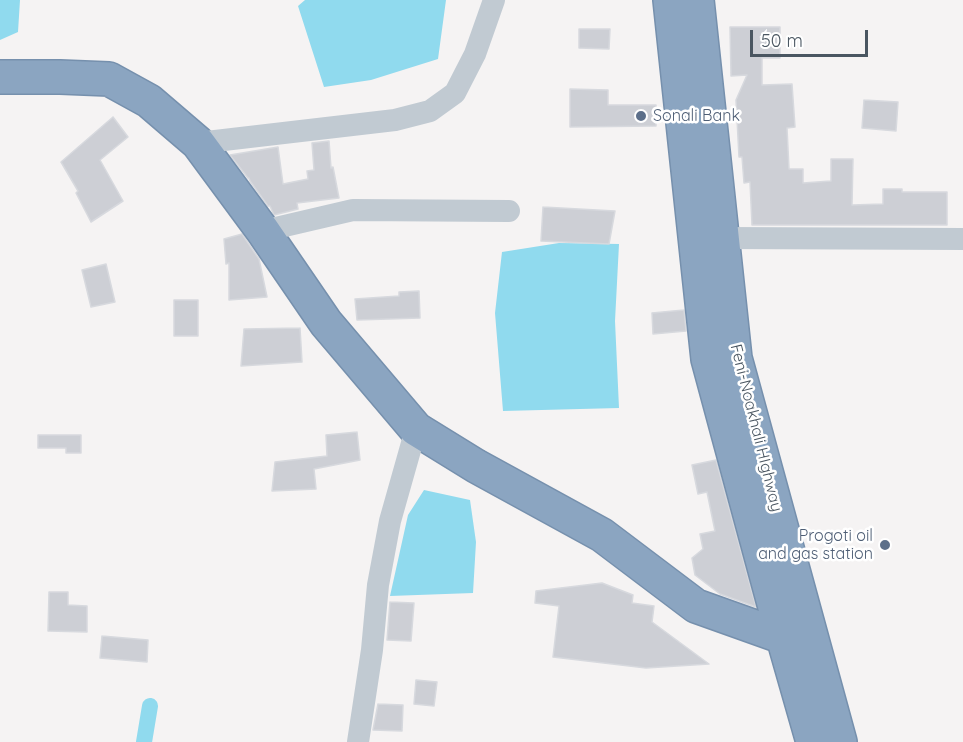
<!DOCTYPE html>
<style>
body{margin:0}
#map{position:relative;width:963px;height:742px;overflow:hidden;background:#f5f3f3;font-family:Quicksand,sans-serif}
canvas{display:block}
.scale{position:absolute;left:750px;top:30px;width:118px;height:27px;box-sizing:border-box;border:3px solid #4a5661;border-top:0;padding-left:8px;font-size:18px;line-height:21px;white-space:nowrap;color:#4a5661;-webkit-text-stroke:4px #fff;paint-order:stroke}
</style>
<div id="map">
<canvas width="963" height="742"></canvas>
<div class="scale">50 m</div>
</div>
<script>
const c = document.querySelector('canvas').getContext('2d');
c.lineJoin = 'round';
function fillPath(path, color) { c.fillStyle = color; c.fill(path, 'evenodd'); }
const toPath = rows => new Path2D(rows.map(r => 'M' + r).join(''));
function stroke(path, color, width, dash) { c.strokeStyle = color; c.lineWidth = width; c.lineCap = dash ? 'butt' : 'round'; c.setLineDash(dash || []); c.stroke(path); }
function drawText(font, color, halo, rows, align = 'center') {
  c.font = font + ' Quicksand,sans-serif'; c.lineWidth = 5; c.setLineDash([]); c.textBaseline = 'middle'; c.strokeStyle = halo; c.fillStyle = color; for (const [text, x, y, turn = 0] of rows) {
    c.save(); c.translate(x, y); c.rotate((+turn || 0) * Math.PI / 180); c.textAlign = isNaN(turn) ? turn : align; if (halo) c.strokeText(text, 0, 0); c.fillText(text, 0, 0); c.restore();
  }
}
const water = toPath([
 [0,0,20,0,18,32,0,40],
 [305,0,446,0,438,59,371,80,324,87,298,6],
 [559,243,619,244,615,321,619,408,503,411,495,313,502,252],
 [424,490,470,500,476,542,473,593,390,596,408,515]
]);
const canal = toPath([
 [144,742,150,706]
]);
const building = toPath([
 [730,27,780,27,780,58,762,58,762,85,792,84,795,127,787,128,789,169,803,169,803,183,831,181,831,159,853,159,852,205,883,204,883,189,902,189,902,192,947,192,947,225,752,225,750,182,744,183,742,157,739,157,736,100,747,75,731,76,730,27],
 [579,29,610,29,609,49,579,48,579,29],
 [570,89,608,90,608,105,656,105,656,126,570,127,570,89],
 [864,100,898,102,896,131,862,128,864,100],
 [113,117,128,137,100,160,123,201,91,222,76,193,78,191,61,162,113,117],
 [329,141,331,168,333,167,339,198,297,203,298,209,274,215,270,206,268,206,250,181,249,178,248,178,230,155,278,147,283,184,308,179,307,171,314,170,312,143,329,141],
 [543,207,615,211,609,244,541,241,543,207],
 [242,234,259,259,267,297,229,300,229,263,226,264,224,239,242,234],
 [106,264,115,302,91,307,82,270,106,264],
 [419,291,420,318,357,320,355,299,399,296,399,292,419,291],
 [174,300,198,300,198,336,174,336,174,300],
 [684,310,686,331,653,334,652,313,684,310],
 [300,328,302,362,241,366,244,329,300,328],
 [357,432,360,460,314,469,316,489,272,491,275,462,327,456,326,435,357,432],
 [38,435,81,435,81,453,66,453,66,448,38,448,38,435],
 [716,460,756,607,720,594,695,575,692,558,703,549,700,534,715,531,707,492,698,494,692,465,716,460],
 [602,583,633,595,632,603,654,606,652,622,709,664,646,668,553,657,559,606,535,603,536,591,602,583],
 [49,592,68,592,68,605,87,606,87,632,48,631,49,592],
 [390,602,414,603,411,641,387,640,390,602],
 [102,636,148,640,147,662,100,658,102,636],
 [416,680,437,682,434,706,414,704,416,680],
 [378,704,403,705,402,731,373,730,378,704]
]);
const minor = toPath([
 [198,143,395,120,430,111,455,93,475,54,494,0],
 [263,231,353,210,509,211],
 [723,238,963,239],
 [358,742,372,650,378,585,390,521,416,429]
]);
const highway = toPath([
 [670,0,708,359,783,637,813,742],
 [697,0,735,358,840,742],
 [0,77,60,77,109,79,149,101,198,143,263,231,326,323,416,429,476,466,602,535,696,606,783,637,816,655]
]);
const markers = [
 [641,116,6,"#5c6f8a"],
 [885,545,6,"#5c6f8a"]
];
const serviceNames = [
 ["Sonali Bank",653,116],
 ["Progoti oil",873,536,"right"],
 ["and gas station",873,554,"right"]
];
const streetNames = [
 ["Feni-Noakhali HIghway",756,428,76]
];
fillPath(water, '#90daee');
stroke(canal, '#90daee', 16);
fillPath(building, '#cdcfd5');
stroke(building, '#d7d9de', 1.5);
stroke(highway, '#7690ad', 36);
stroke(minor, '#c1cad2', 22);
stroke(highway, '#8ba5c1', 33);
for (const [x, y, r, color] of markers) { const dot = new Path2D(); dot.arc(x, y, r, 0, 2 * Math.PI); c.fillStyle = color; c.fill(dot); stroke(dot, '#fff', 2); }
drawText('16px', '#4e5e75', '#fff', serviceNames, 'left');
drawText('16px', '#4a5661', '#fff', streetNames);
</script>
